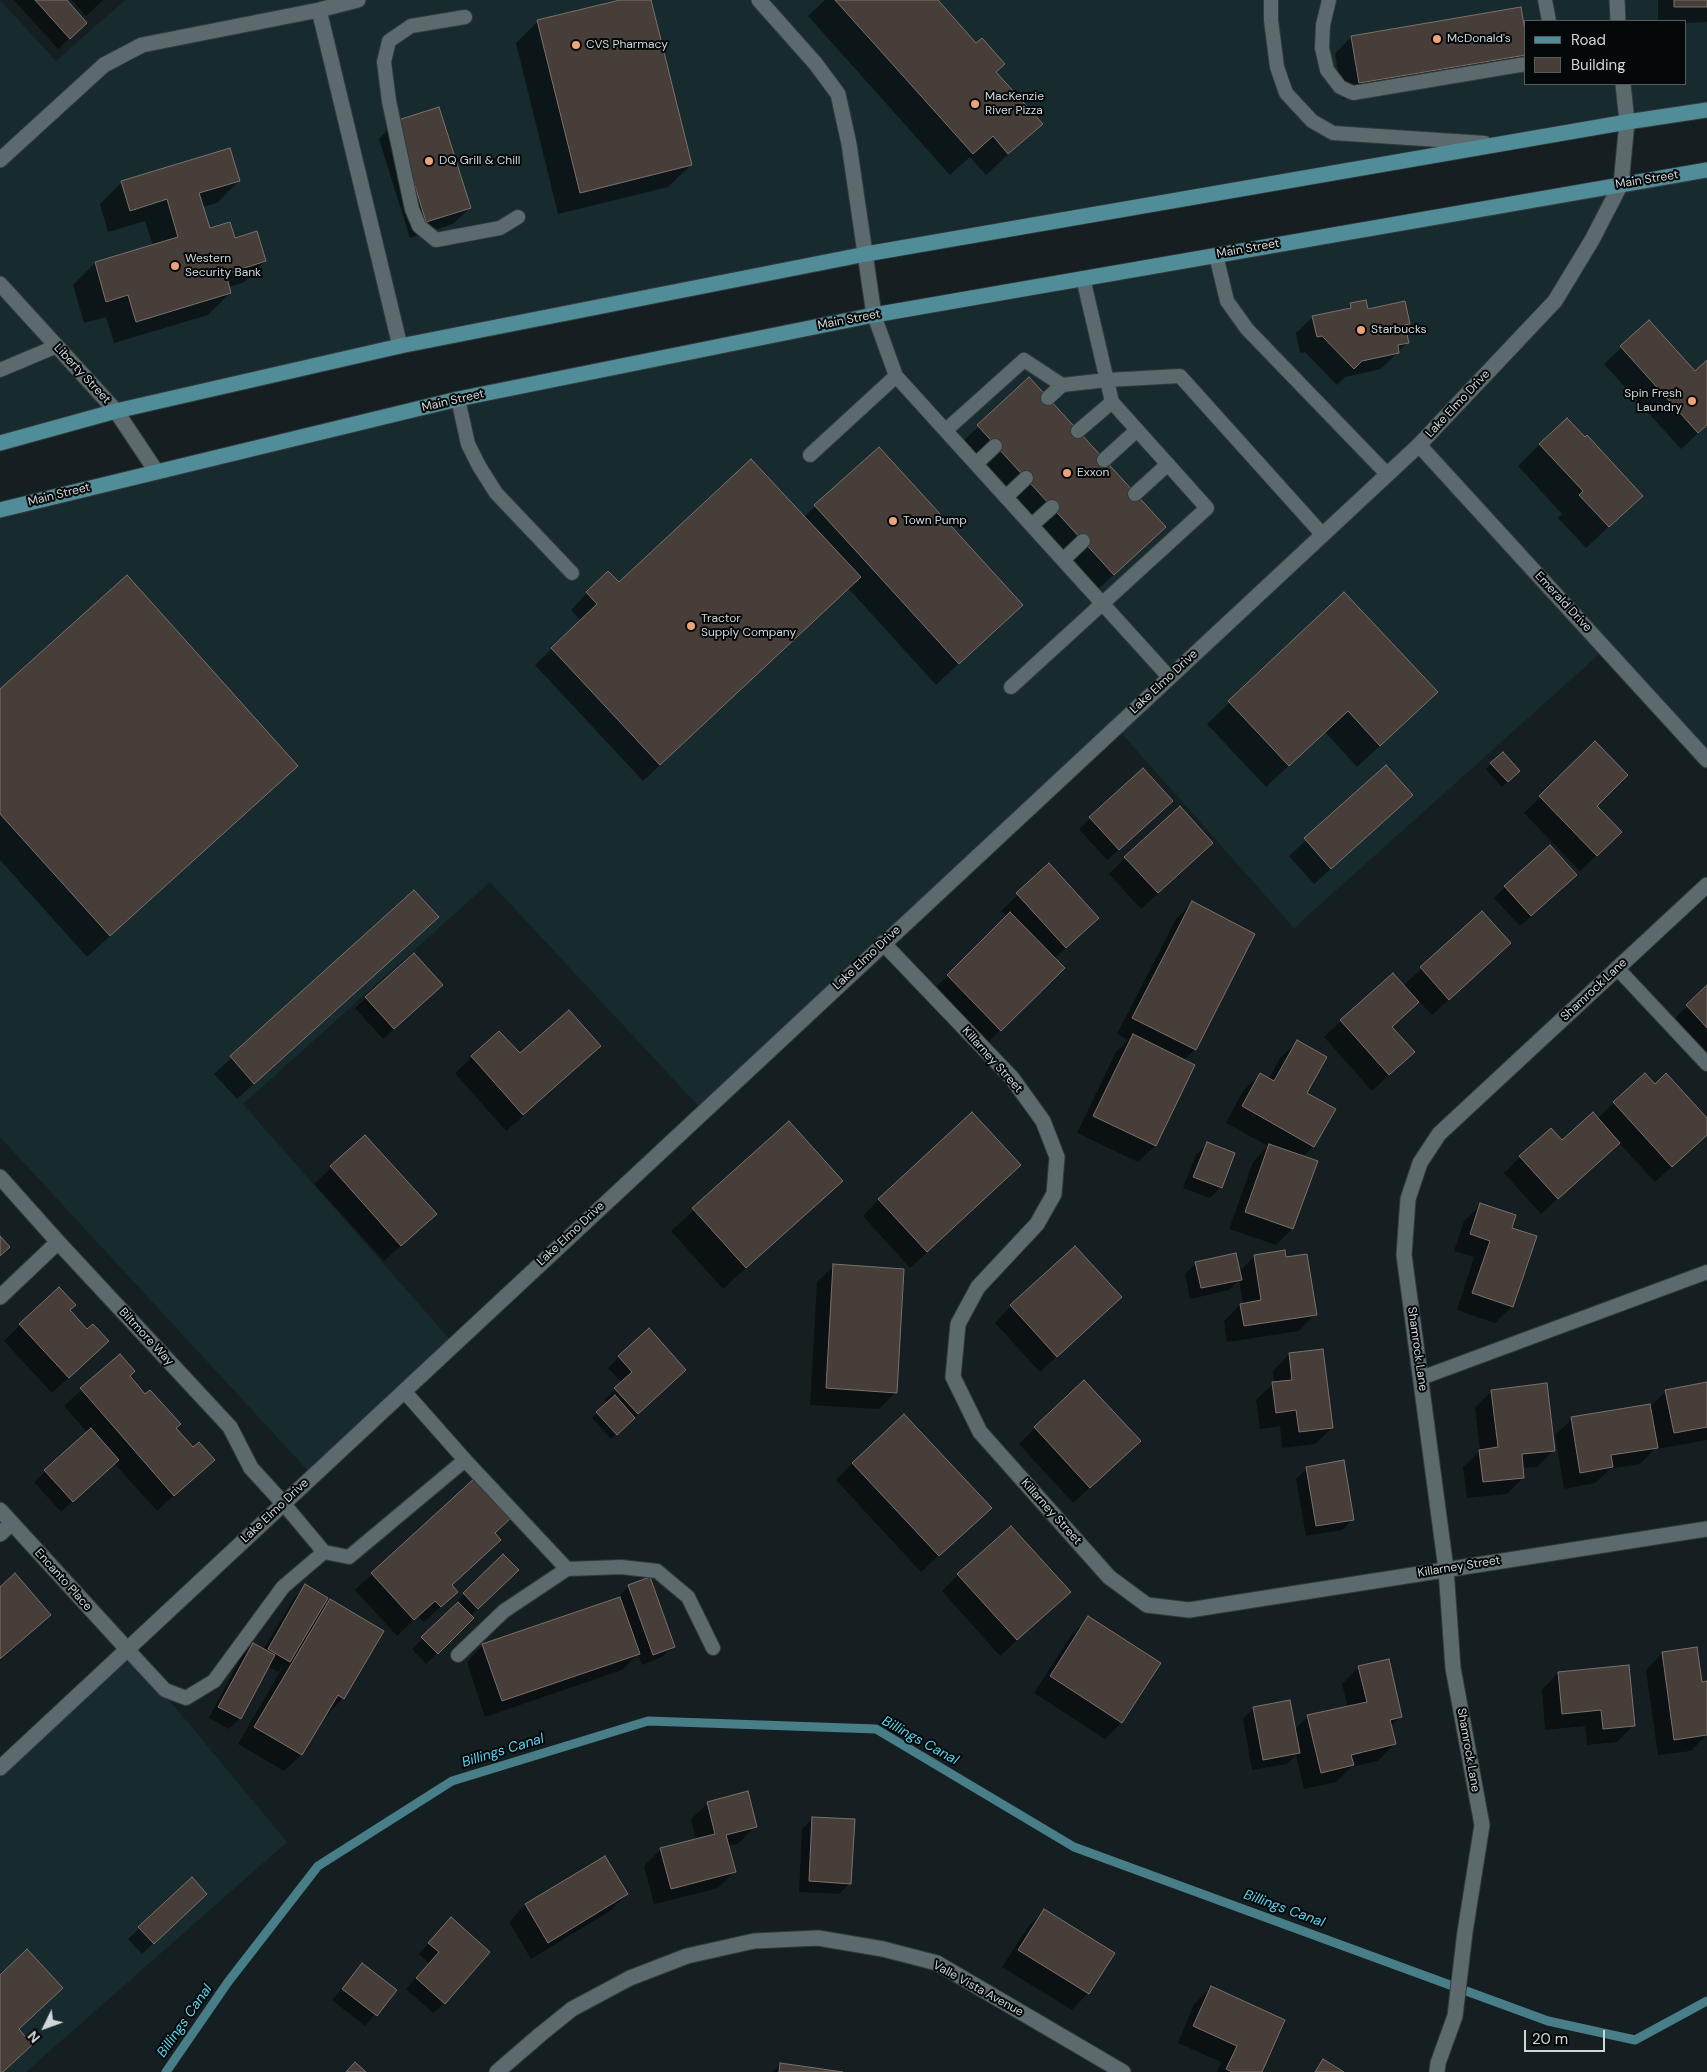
<!DOCTYPE html>
<style>
body{margin:0}
#map{position:relative;width:1707px;height:2072px;overflow:hidden;background:#151f22;font-family:"DM Sans",sans-serif}
canvas{display:block}
.legend{position:absolute;left:1524px;top:20px;width:162px;height:65px;box-sizing:border-box;background:#050809;border:1px solid #565b5c;margin:0;padding:6px 9px;list-style:none;font-size:15px;color:#d0d7d8}
.legend li{display:flex;align-items:center;gap:10px;height:25px}
.legend b{width:25px;border:1px solid #565b5c}
.north{position:absolute;left:20px;top:2002px;width:50px;height:50px;-webkit-text-stroke:4px #050809;paint-order:stroke;rotate:228deg;font-size:14px;font-weight:700;line-height:20px;text-align:center;color:#d0d7d8}
.north::after{content:'';display:block;margin:auto;width:18px;height:22px;background:#d0d7d8;clip-path:polygon(50% 0,100% 100%,50% 72%,0 100%)}
.scale{position:absolute;left:1524px;top:2030px;width:81px;height:22px;box-sizing:border-box;border:2px solid #d0d7d8;border-top:0;padding-left:6px;font-size:15px;line-height:18px;white-space:nowrap;color:#d0d7d8;-webkit-text-stroke:4px #050809;paint-order:stroke}
</style>
<div id="map">
<canvas width="1707" height="2072"></canvas>
<ul class="legend">
<li><b style="height:6px;background:#518d99"></b>Road</li>
<li><b style="height:14px;background:#473e39"></b>Building</li>
</ul>
<div class="north">N</div>
<div class="scale">20 m</div>
</div>
<script>
const c = document.querySelector('canvas').getContext('2d');
c.lineJoin = 'round';
function fillPath(path, color) { c.fillStyle = color; c.fill(path, 'evenodd'); }
const toPath = rows => new Path2D(rows.map(r => 'M' + r).join(''));
function stroke(path, color, width, dash) { c.strokeStyle = color; c.lineWidth = width; c.lineCap = dash ? 'butt' : 'round'; c.setLineDash(dash || []); c.stroke(path); }
function drawText(font, color, halo, rows, align = 'center') {
  c.font = font + ' "DM Sans",sans-serif'; c.lineWidth = 4; c.setLineDash([]); c.textBaseline = 'middle'; c.strokeStyle = halo; c.fillStyle = color; for (const [text, x, y, turn = 0] of rows) {
    c.save(); c.translate(x, y); c.rotate((+turn || 0) * Math.PI / 180); c.textAlign = isNaN(turn) ? turn : align; if (halo) c.strokeText(text, 0, 0); c.fillText(text, 0, 0); c.restore();
  }
}
const built = toPath([
 [0,0,56,61,125,0,1707,0,1707,110,1627,122,400,346,0,444],
 [1526,21,1686,21,1686,84,1526,84],
 [1707,170,1707,760,1605,649,1294,928,1116,727,703,1111,490,882,243,1104,454,1344,313,1476,0,1137,0,518,156,471,874,315],
 [127,1649,287,1842,26,2072,0,2072,0,1768]
]);
const shadow = toPath([
 [14,0,65,0,75,33,58,49],
 [72,0,103,0,86,16],
 [625,0,649,0,691,165,668,187,558,214,516,43,538,21],
 [825,0,936,0,976,45,995,72,1041,124,986,175,970,157,950,175,808,16],
 [1658,0,1707,0,1707,22,1686,23,1686,21,1658,21],
 [1351,37,1526,44,1526,56,1511,71,1343,99,1335,54],
 [395,122,470,208,453,224,410,238,379,139],
 [239,181,217,203,202,207,209,229,234,239,265,261,243,283,228,287,230,293,208,315,114,343,106,317,84,323,73,285,95,263,153,246,145,221,108,232,100,204,122,182],
 [1351,304,1409,323,1404,328,1407,343,1381,369,1345,377,1337,385,1305,352,1300,353,1296,333,1313,317,1345,310],
 [1649,322,1695,373,1707,362,1707,425,1681,449,1604,364],
 [1029,379,1164,527,1091,596,956,448],
 [1540,444,1641,496,1586,548,1558,518,1562,514,1518,466],
 [878,449,1021,605,936,685,848,588,643,781,535,665,581,621,571,610,587,593,619,584,804,517],
 [1344,594,1414,714,1357,767,1325,732,1266,787,1207,724],
 [0,691,297,766,87,957,0,860],
 [1595,743,1595,806,1620,832,1580,871,1524,813],
 [1502,754,1519,771,1502,787,1486,769],
 [1385,767,1411,795,1314,884,1289,856],
 [1143,769,1160,812,1107,860,1079,829],
 [1125,858,1195,859,1141,909,1109,874],
 [1049,865,1097,918,1054,959,1063,968,984,1046,931,992,1007,917,1001,911],
 [1565,886,1520,926,1494,898,1505,887],
 [414,892,420,933,237,1099,214,1074],
 [1192,903,1195,1049,1183,1061,1194,1066,1155,1146,1138,1162,1077,1133,1116,1052,1128,1040,1117,1034,1176,919],
 [1482,913,1510,943,1432,1015,1419,1001,1391,1028,1413,1052,1372,1091,1324,1037,1393,974,1403,986],
 [1707,987,1707,1055,1670,1023],
 [430,996,383,1039,355,1008,366,998],
 [499,1032,520,1055,583,1062,506,1131,455,1073],
 [1297,1042,1313,1146,1303,1157,1292,1229,1276,1245,1229,1229,1253,1162,1268,1146,1226,1123,1243,1091,1260,1075,1269,1079,1280,1058],
 [1645,1074,1655,1085,1707,1120,1707,1134,1655,1182,1618,1142,1541,1214,1504,1173,1520,1157,1562,1142,1597,1119],
 [789,1123,841,1181,723,1289,671,1231],
 [365,1136,435,1214,384,1261,314,1184],
 [1207,1144,1221,1187,1210,1198,1183,1188,1196,1155],
 [1020,1165,910,1268,863,1216,879,1199],
 [1481,1205,1510,1229,1512,1306,1495,1323,1457,1310,1474,1257,1454,1251,1464,1221],
 [1255,1256,1285,1258,1315,1314,1299,1331,1227,1342,1224,1321,1240,1305,1243,1304,1239,1280,1229,1290,1190,1299,1185,1274,1196,1263,1239,1272],
 [834,1266,896,1392,879,1409,810,1405,817,1282],
 [1011,1306,1104,1313,1040,1372,995,1323],
 [69,1311,90,1358,52,1393,4,1341,20,1325],
 [1289,1354,1332,1428,1315,1444,1282,1448,1280,1426,1260,1429,1256,1400,1274,1383,1273,1371],
 [119,1355,128,1377,193,1449,213,1460,157,1511,114,1463,61,1512,34,1482,88,1433,64,1406],
 [619,1357,674,1381,611,1439,592,1418,608,1403,604,1400,622,1383,608,1368],
 [1707,1383,1707,1440,1658,1449,1657,1446,1640,1464,1610,1469,1595,1483,1564,1489,1555,1435,1572,1419,1650,1407,1666,1391],
 [1492,1391,1554,1450,1537,1467,1522,1468,1523,1478,1507,1494,1467,1498,1463,1467,1480,1451,1475,1407],
 [1035,1428,1122,1458,1073,1503,1019,1444],
 [853,1463,973,1524,921,1572,836,1480],
 [1307,1468,1353,1519,1342,1530,1306,1536,1296,1479],
 [477,1478,494,1534,500,1540,451,1586,456,1592,439,1608,424,1622,418,1616,397,1636,355,1590],
 [503,1556,517,1570,470,1616,473,1618,426,1664,412,1649,455,1607,453,1605],
 [958,1575,1069,1592,1000,1656,942,1591],
 [306,1586,319,1612,330,1601,343,1698,327,1715,325,1714,301,1755,284,1771,238,1744,283,1667,278,1672,268,1666,240,1718,229,1729,209,1718,242,1655,253,1645,263,1650,295,1597],
 [629,1586,673,1646,662,1657,642,1665,638,1654,622,1670,485,1717,467,1662,483,1645,618,1600,618,1597],
 [0,1588,50,1615,0,1661],
 [1089,1618,1160,1664,1121,1723,1105,1739,1034,1693,1072,1634],
 [1662,1653,1701,1683,1707,1682,1707,1734,1691,1751,1658,1755,1646,1670],
 [1359,1667,1401,1716,1390,1727,1394,1744,1378,1761,1351,1767,1336,1782,1304,1789,1296,1755,1287,1764,1252,1770,1243,1719,1254,1708,1294,1730,1308,1716,1348,1707,1342,1684],
 [1558,1673,1633,1726,1617,1742,1587,1745,1585,1726,1545,1730,1542,1690],
 [708,1803,755,1826,739,1843,728,1846,735,1871,718,1888,654,1904,644,1866,661,1849,696,1840,691,1819],
 [813,1818,850,1883,839,1894,799,1892,802,1829],
 [605,1857,627,1894,610,1911,531,1959,509,1922,525,1905],
 [192,1878,195,1904,142,1954,128,1939],
 [1044,1910,1088,1993,1072,2010,1002,1967,1028,1927],
 [440,1930,444,2003,433,2013,406,1989,429,1963,419,1954],
 [362,1965,395,1990,365,2026,332,2000],
 [1211,1988,1261,2072,1217,2072,1221,2062,1178,2043,1194,2004],
 [780,2064,835,2072,773,2072]
]);
const stream = toPath([
 [166,2072,228,1982,318,1866,452,1781,648,1721,876,1729,1074,1847,1548,2021,1635,2040,1707,2001]
]);
const building = toPath([
 [35,0,67,0,87,23,70,39,35,0],
 [620,0,651,0,692,165,580,193,537,20,620,0],
 [835,0,938,0,976,43,982,38,1005,64,996,72,1043,124,1008,154,993,136,973,154,835,0],
 [1674,0,1707,0,1707,7,1674,7,1674,0],
 [1521,7,1526,37,1526,55,1359,83,1351,36,1521,7],
 [439,107,471,208,426,222,395,121,439,107],
 [230,148,240,181,199,193,210,228,230,222,235,238,257,231,266,261,226,274,231,293,136,322,128,295,106,302,95,262,178,237,167,199,130,211,121,181,230,148],
 [1366,300,1368,309,1405,301,1410,324,1405,325,1409,343,1398,345,1399,353,1362,361,1354,369,1322,336,1317,337,1312,316,1351,308,1350,303,1366,300],
 [1649,320,1695,371,1707,360,1707,425,1698,433,1620,346,1649,320],
 [1029,377,1166,527,1114,575,977,425,1029,377],
 [1567,418,1585,437,1587,435,1643,496,1609,527,1579,495,1583,491,1539,444,1567,418],
 [879,447,1023,605,959,664,814,505,879,447],
 [751,459,861,577,660,765,551,648,597,604,586,592,608,571,619,582,751,459],
 [127,575,298,766,110,936,0,814,0,689,127,575],
 [1344,592,1438,692,1380,746,1348,711,1289,766,1228,701,1344,592],
 [1595,741,1628,775,1597,806,1622,832,1597,856,1539,796,1595,741],
 [1503,752,1520,771,1508,782,1490,763,1503,752],
 [1386,765,1413,795,1331,869,1304,838,1386,765],
 [1143,768,1173,801,1119,850,1089,817,1143,768],
 [1180,806,1213,843,1158,893,1124,857,1180,806],
 [1550,845,1577,875,1531,916,1504,886,1550,845],
 [1049,863,1099,918,1066,948,1016,893,1049,863],
 [414,890,439,917,254,1084,230,1056,414,890],
 [1192,901,1255,934,1196,1050,1132,1018,1192,901],
 [1482,911,1511,943,1449,1000,1420,967,1482,911],
 [1010,912,1065,968,1001,1031,947,975,1010,912],
 [414,953,443,985,394,1029,365,997,414,953],
 [1393,973,1419,1002,1392,1027,1415,1052,1389,1075,1340,1020,1393,973],
 [1707,985,1707,1028,1686,1005,1707,985],
 [569,1010,601,1046,523,1115,471,1056,499,1031,520,1053,569,1010],
 [1133,1034,1195,1065,1156,1146,1093,1116,1133,1034],
 [1297,1040,1327,1057,1307,1093,1336,1109,1314,1147,1242,1106,1260,1073,1274,1081,1297,1040],
 [1645,1073,1655,1084,1666,1073,1707,1118,1707,1135,1672,1167,1613,1102,1645,1073],
 [972,1112,1021,1165,927,1252,878,1199,972,1112],
 [1593,1112,1620,1143,1558,1199,1519,1156,1551,1128,1562,1140,1593,1112],
 [789,1121,843,1181,746,1268,692,1208,789,1121],
 [365,1135,437,1214,401,1246,330,1166,365,1135],
 [1207,1142,1235,1153,1222,1188,1193,1177,1207,1142],
 [1269,1144,1318,1161,1293,1229,1245,1212,1269,1144],
 [1480,1203,1516,1215,1512,1228,1537,1236,1513,1307,1472,1293,1490,1241,1470,1234,1480,1203],
 [0,1236,10,1247,0,1256,0,1236],
 [1075,1246,1122,1297,1057,1357,1010,1305,1075,1246],
 [1285,1250,1286,1257,1307,1254,1317,1315,1244,1326,1240,1304,1261,1300,1254,1255,1285,1250],
 [1236,1253,1242,1280,1201,1288,1195,1262,1236,1253],
 [833,1264,904,1269,897,1393,826,1388,833,1264],
 [59,1287,76,1305,70,1310,87,1329,93,1324,109,1341,69,1378,19,1324,59,1287],
 [649,1328,686,1370,638,1414,614,1388,632,1372,618,1356,649,1328],
 [1323,1349,1333,1428,1299,1432,1296,1410,1276,1413,1272,1382,1292,1380,1289,1353,1323,1349],
 [120,1354,135,1371,130,1376,145,1394,150,1390,181,1424,176,1428,193,1447,199,1442,215,1460,174,1496,80,1388,120,1354],
 [1084,1380,1141,1441,1090,1488,1034,1427,1084,1380],
 [1707,1382,1707,1427,1674,1433,1665,1390,1707,1382],
 [1547,1383,1555,1451,1522,1454,1524,1478,1483,1482,1479,1450,1498,1447,1491,1390,1547,1383],
 [615,1395,635,1418,617,1435,596,1412,615,1395],
 [1650,1404,1658,1448,1611,1455,1613,1467,1580,1473,1571,1417,1650,1404],
 [904,1414,992,1508,939,1556,852,1463,904,1414],
 [91,1428,119,1460,73,1502,44,1470,91,1428],
 [1344,1460,1354,1520,1316,1526,1306,1467,1344,1460],
 [477,1476,513,1516,495,1533,501,1540,452,1585,458,1592,441,1607,435,1601,414,1620,371,1573,477,1476],
 [1011,1526,1071,1592,1017,1640,957,1574,1011,1526],
 [503,1554,519,1570,478,1609,463,1593,503,1554],
 [15,1573,51,1615,0,1659,0,1587,15,1573],
 [650,1577,675,1647,653,1655,628,1585,650,1577],
 [305,1584,328,1598,290,1662,268,1649,305,1584],
 [620,1597,640,1654,502,1701,482,1644,620,1597],
 [330,1599,384,1631,344,1699,338,1695,302,1755,254,1727,330,1599],
 [458,1602,474,1618,438,1654,421,1637,458,1602],
 [1088,1616,1161,1663,1122,1723,1050,1676,1088,1616],
 [253,1643,275,1655,241,1719,218,1707,253,1643],
 [1697,1647,1702,1682,1707,1681,1707,1735,1674,1740,1662,1652,1697,1647],
 [1389,1659,1402,1717,1390,1720,1396,1744,1351,1755,1354,1765,1321,1773,1307,1715,1367,1702,1358,1666,1389,1659],
 [1629,1665,1635,1726,1603,1729,1601,1710,1562,1714,1558,1672,1629,1665],
 [1290,1700,1300,1753,1263,1760,1253,1707,1290,1700],
 [748,1791,757,1827,726,1835,736,1872,671,1889,660,1848,715,1834,707,1802,748,1791],
 [812,1817,855,1819,851,1884,809,1881,812,1817],
 [605,1856,628,1894,548,1943,525,1904,605,1856],
 [192,1877,207,1894,154,1944,138,1927,192,1877],
 [1044,1909,1115,1953,1089,1994,1018,1950,1044,1909],
 [451,1917,490,1952,445,2004,416,1978,439,1952,428,1943,451,1917],
 [27,1949,63,1988,19,2029,32,2045,3,2072,0,2072,0,1975,27,1949],
 [362,1963,397,1990,377,2016,342,1989,362,1963],
 [1211,1986,1285,2020,1262,2072,1232,2072,1226,2069,1237,2046,1193,2026,1211,1986],
 [1323,2059,1344,2072,1315,2072,1323,2059],
 [355,2062,366,2072,346,2072,355,2062],
 [780,2063,843,2072,779,2072,780,2063]
]);
const lane = toPath([
 [1271,0,1271,20,1277,67,1286,93,1312,121,1333,133,1485,143],
 [1329,0,1323,25,1322,48,1327,70,1340,87,1353,93,1526,64],
 [1545,0,1549,21],
 [465,17,411,26,389,41,384,62,389,101,412,209,419,226,436,240,500,228,518,217],
 [1216,255,1227,301,1247,329,1387,474],
 [874,315,896,376,1169,677],
 [0,370,57,346],
 [1048,398,1062,385],
 [458,399,468,444,479,466,496,493,572,573],
 [946,430,1024,360,1062,385,1107,380,1180,376,1322,534],
 [1078,431,1112,402],
 [810,455,896,376],
 [1104,460,1137,430],
 [976,464,995,446],
 [1135,494,1168,464],
 [1006,497,1026,478],
 [1032,525,1052,507],
 [1063,560,1083,541],
 [1011,687,1207,508,1112,402,1083,278],
 [1617,968,1707,1064],
 [1421,1378,1707,1272],
 [404,1391,465,1460,567,1569],
 [283,1503,324,1552,349,1557,465,1460],
 [127,1649,165,1690,186,1698,214,1681,283,1587,324,1552],
 [458,1655,504,1611,567,1569,621,1567,657,1571,688,1597,713,1648]
]);
const street = toPath([
 [759,0,815,63,838,94,849,144,874,315],
 [319,10,400,346],
 [0,160,104,65,142,45,319,10,358,0],
 [0,284,116,411,156,471],
 [1419,445,1707,760],
 [883,943,1012,1078,1043,1121,1057,1157,1054,1194,1037,1224,978,1287,958,1324,953,1377,980,1432,1109,1577,1147,1605,1189,1610,1707,1529],
 [0,1177,58,1242,230,1427,251,1468,283,1503],
 [0,1297,58,1242],
 [0,1510,127,1649],
 [0,1534,12,1523],
 [497,2072,541,2034,572,2009,630,1978,687,1956,754,1941,818,1938,883,1949,937,1963,1123,2072],
 [1437,2072,1438,2063,1455,2016,1465,1932,1482,1825,1453,1668,1446,1569,1404,1255,1408,1199,1420,1163,1439,1134,1707,885]
]);
const secondary = toPath([
 [1617,0,1618,21],
 [0,1768,1419,445,1555,301,1592,240,1621,184,1627,122,1623,84]
]);
const primary = toPath([
 [0,443,116,411,400,346,866,254,1627,122,1707,110],
 [0,510,458,399,874,315,1707,170]
]);
const markers = [
 [1437,39,5,"#efa378"],
 [576,45,5,"#efa378"],
 [975,104,5,"#efa378"],
 [429,161,5,"#efa378"],
 [175,266,5,"#efa378"],
 [1361,330,5,"#efa378"],
 [1692,401,5,"#efa378"],
 [1067,473,5,"#efa378"],
 [893,521,5,"#efa378"],
 [691,626,5,"#efa378"]
];
const poiNames = [
 ["McDonald's",1447,39],
 ["CVS Pharmacy",586,45],
 ["MacKenzie",985,97],
 ["River Pizza",985,111],
 ["DQ Grill & Chill",439,161],
 ["Western",185,259],
 ["Security Bank",185,273],
 ["Starbucks",1371,330],
 ["Spin Fresh",1682,394,"right"],
 ["Laundry",1682,408,"right"],
 ["Exxon",1077,473],
 ["Town Pump",903,521],
 ["Tractor",701,619],
 ["Supply Company",701,633]
];
const streetNames = [
 ["Main Street",1647,180,-9],
 ["Main Street",1248,249,-10],
 ["Main Street",849,320,-11],
 ["Liberty Street",82,374,47],
 ["Main Street",453,401,-13],
 ["Lake Elmo Drive",1458,404,-47],
 ["Main Street",59,495,-14],
 ["Emerald Drive",1563,602,47],
 ["Lake Elmo Drive",1164,682,-43],
 ["Lake Elmo Drive",867,958,-43],
 ["Shamrock Lane",1594,990,-43],
 ["Killarney Street",992,1060,48],
 ["Lake Elmo Drive",571,1234,-43],
 ["Biltmore Way",146,1337,47],
 ["Shamrock Lane",1417,1349,82],
 ["Lake Elmo Drive",275,1511,-43],
 ["Killarney Street",1051,1512,48],
 ["Killarney Street",1459,1567,-9],
 ["Encanto Place",63,1580,48],
 ["Shamrock Lane",1468,1750,80],
 ["Valle Vista Avenue",978,1989,29]
];
const waterNames = [
 ["Billings Canal",920,1741,29],
 ["Billings Canal",503,1751,-17],
 ["Billings Canal",1284,1909,20],
 ["Billings Canal",185,2021,-55]
];
fillPath(built, '#172a2e');
fillPath(shadow, '#0007');
stroke(stream, '#487e88', 9);
fillPath(building, '#473e39');
stroke(building, '#7b716b', 1);
stroke(lane, '#333a3c', 16);
stroke(street, '#333a3c', 17);
stroke(secondary, '#333a3c', 17);
stroke(primary, '#333a3c', 17);
stroke(lane, '#5d6a6d', 14);
stroke(street, '#5d6a6d', 15);
stroke(secondary, '#5d6a6d', 15);
stroke(primary, '#518d99', 15);
for (const [x, y, r, color] of markers) { const dot = new Path2D(); dot.arc(x, y, r, 0, 2 * Math.PI); c.fillStyle = color; c.fill(dot); stroke(dot, '#050809', 2); }
drawText('12px', '#d0d7d8', '#050809', poiNames, 'left');
drawText('12px', '#d0d7d8', '#050809', streetNames);
drawText('italic 14px', '#57d8f2', '#050809', waterNames);
</script>
